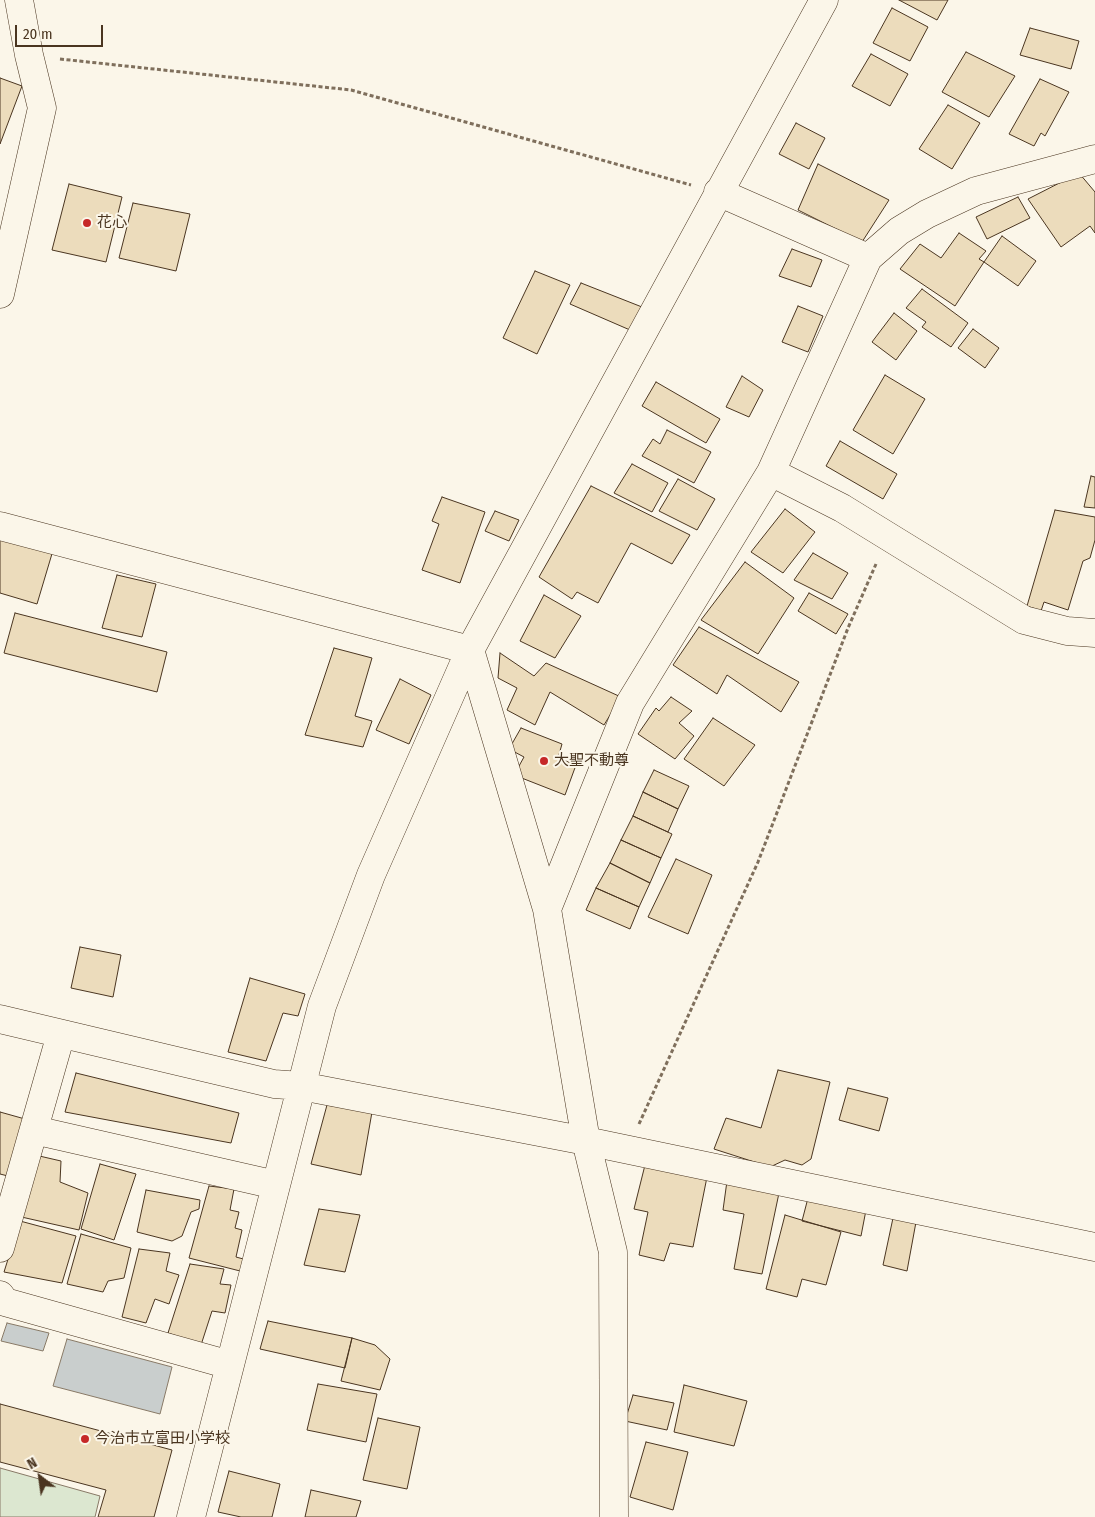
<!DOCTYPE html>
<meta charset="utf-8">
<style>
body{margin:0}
#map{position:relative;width:1095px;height:1517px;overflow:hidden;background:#fbf6e9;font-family:"Fira Sans Condensed",sans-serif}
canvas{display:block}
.north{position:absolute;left:15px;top:1452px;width:50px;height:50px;-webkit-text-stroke:4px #fbf6e9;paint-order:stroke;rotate:330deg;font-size:14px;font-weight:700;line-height:20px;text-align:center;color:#4a3520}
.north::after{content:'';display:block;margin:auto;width:18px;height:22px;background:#4a3520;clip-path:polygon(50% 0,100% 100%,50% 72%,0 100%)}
.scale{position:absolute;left:15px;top:25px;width:88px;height:22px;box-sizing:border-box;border:2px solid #4a3520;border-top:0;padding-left:6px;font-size:15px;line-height:18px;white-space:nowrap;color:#4a3520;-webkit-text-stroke:4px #fbf6e9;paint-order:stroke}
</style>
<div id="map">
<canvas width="1095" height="1517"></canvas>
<div class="north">N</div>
<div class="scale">20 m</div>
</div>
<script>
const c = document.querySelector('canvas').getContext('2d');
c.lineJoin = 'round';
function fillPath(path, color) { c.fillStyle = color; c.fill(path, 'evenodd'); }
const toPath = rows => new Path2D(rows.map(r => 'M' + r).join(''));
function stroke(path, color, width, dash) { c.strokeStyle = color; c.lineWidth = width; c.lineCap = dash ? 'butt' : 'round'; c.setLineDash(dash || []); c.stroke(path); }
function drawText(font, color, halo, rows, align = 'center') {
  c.font = font + ' "Fira Sans Condensed","Noto Sans JP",sans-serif'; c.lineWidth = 4; c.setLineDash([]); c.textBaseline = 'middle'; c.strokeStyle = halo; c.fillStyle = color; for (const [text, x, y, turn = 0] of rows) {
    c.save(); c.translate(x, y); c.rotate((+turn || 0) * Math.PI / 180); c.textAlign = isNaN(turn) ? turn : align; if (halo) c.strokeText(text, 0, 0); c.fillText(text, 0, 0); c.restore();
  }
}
const green = toPath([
 [0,1468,100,1496,95,1517,0,1517,0,1468]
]);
const water = toPath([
 [7,1323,49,1333,43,1351,1,1341,7,1323],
 [67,1339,172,1367,160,1414,53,1386,67,1339]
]);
const building = toPath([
 [899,0,948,0,937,20,899,0],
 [892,8,928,27,910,61,873,43,892,8],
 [1030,28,1079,41,1071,69,1020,55,1030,28],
 [966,52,1015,76,989,117,942,92,966,52],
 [871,54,908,74,890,106,852,86,871,54],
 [0,78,22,86,0,144,0,78],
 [1040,79,1069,92,1045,136,1041,133,1034,146,1009,134,1040,79],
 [948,105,980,123,952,169,919,149,948,105],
 [796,123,825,138,809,169,779,154,796,123],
 [818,164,889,200,862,242,798,210,818,164],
 [1079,173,1095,192,1095,233,1090,226,1061,247,1028,199,1079,173],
 [69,184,122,197,106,262,52,250,69,184],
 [1018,197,1030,218,987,239,976,217,1018,197],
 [133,203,190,214,176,271,119,258,133,203],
 [959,233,986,251,979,259,984,262,955,306,900,269,920,244,941,258,959,233],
 [1002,236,1036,261,1018,286,984,262,1002,236],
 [792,249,822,260,811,287,779,276,792,249],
 [535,271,570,285,537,354,503,338,535,271],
 [581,283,642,307,630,330,570,304,581,283],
 [922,289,968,323,951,347,922,327,926,322,906,308,922,289],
 [798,306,823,316,808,352,782,342,798,306],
 [894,313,917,331,896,360,872,342,894,313],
 [973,329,999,348,985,368,958,348,973,329],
 [885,375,925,399,893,454,853,430,885,375],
 [742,376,763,390,749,417,726,407,742,376],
 [656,382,720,419,706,443,642,406,656,382],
 [667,430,711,452,694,483,642,456,653,439,660,444,667,430],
 [840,441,897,474,883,499,826,466,840,441],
 [632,464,668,483,652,512,614,493,632,464],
 [1091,476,1095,477,1095,508,1084,507,1091,476],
 [678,479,715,499,697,530,659,511,678,479],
 [591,486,690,535,672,564,631,543,598,603,577,592,572,599,539,577,591,486],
 [442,497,485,512,460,583,422,570,439,524,432,521,442,497],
 [785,509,815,532,783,573,751,552,785,509],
 [1055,510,1095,517,1095,540,1090,558,1083,561,1068,610,1044,602,1041,611,1027,606,1055,510],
 [495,511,519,520,509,541,485,531,495,511],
 [0,531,54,547,37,604,0,593,0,531],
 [813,553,848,573,832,599,794,580,813,553],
 [745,562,794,598,758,654,701,620,745,562],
 [117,575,156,584,142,637,102,628,117,575],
 [809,593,848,614,836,634,798,611,809,593],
 [544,595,581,616,555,658,520,641,544,595],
 [15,613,167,652,157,692,4,653,15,613],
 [699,627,799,682,781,712,727,675,717,694,673,665,699,627],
 [334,648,372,658,355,716,372,721,363,747,305,735,334,648],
 [500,653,534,676,546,663,621,697,604,725,550,692,535,725,507,710,517,688,498,678,500,653],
 [400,679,431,695,409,744,376,730,400,679],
 [671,697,692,711,679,723,694,736,675,759,638,734,656,708,659,711,671,697],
 [713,718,755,745,724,786,684,759,713,718],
 [521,728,562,744,558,758,576,765,565,795,514,775,524,757,509,749,521,728],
 [654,770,689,786,678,809,643,792,654,770],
 [643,792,678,809,668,832,633,816,643,792],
 [633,816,672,834,661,858,621,840,633,816],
 [621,840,661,858,650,883,610,863,621,840],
 [676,859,712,875,688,934,648,917,676,859],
 [610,863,650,883,639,907,596,888,610,863],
 [596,888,639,907,630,929,586,910,596,888],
 [80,947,121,955,113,997,71,988,80,947],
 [250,978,305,994,298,1016,283,1013,266,1061,228,1052,250,978],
 [778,1070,830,1082,811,1159,802,1165,785,1160,770,1167,714,1149,726,1118,761,1128,778,1070],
 [76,1073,239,1113,231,1143,65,1112,76,1073],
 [848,1088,888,1098,879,1131,839,1120,848,1088],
 [327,1105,372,1112,361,1175,311,1164,327,1105],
 [0,1112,25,1119,8,1176,0,1174,0,1112],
 [35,1155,61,1161,60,1182,88,1193,79,1230,17,1216,35,1155],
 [100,1164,136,1174,114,1240,81,1229,100,1164],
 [645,1165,707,1177,693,1247,670,1243,664,1261,639,1255,648,1212,634,1209,645,1165],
 [727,1181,779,1193,762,1274,734,1269,744,1214,723,1210,727,1181],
 [209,1186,234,1189,230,1210,239,1212,235,1228,242,1230,236,1257,247,1260,244,1272,189,1258,209,1186],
 [146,1190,200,1200,199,1209,191,1212,182,1236,172,1241,137,1232,146,1190],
 [808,1198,866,1210,861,1236,802,1221,808,1198],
 [319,1209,360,1215,345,1272,304,1265,319,1209],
 [785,1215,841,1232,826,1285,802,1279,797,1297,766,1289,785,1215],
 [893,1218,916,1222,907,1271,883,1265,893,1218],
 [20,1221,76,1236,62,1283,4,1272,20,1221],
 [81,1234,131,1248,124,1278,108,1281,103,1292,67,1284,81,1234],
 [139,1249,170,1253,166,1271,179,1275,169,1304,155,1299,146,1323,122,1317,139,1249],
 [190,1264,224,1269,220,1284,231,1285,225,1313,212,1311,201,1345,168,1333,190,1264],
 [268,1321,352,1338,345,1368,260,1349,268,1321],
 [352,1338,375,1345,390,1359,380,1390,341,1381,352,1338],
 [318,1384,377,1394,366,1442,307,1430,318,1384],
 [684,1385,747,1401,734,1446,674,1432,684,1385],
 [633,1395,674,1403,667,1430,625,1421,633,1395],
 [0,1404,172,1450,154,1517,98,1517,106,1490,0,1462,0,1404],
 [378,1418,420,1427,407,1489,363,1480,378,1418],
 [646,1442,688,1452,673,1510,630,1497,646,1442],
 [229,1471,280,1484,272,1517,241,1517,218,1512,229,1471],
 [311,1490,361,1501,356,1517,305,1517,311,1490]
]);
const path = toPath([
 [60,59,351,90,691,185],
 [639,1124,758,862,848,628,876,564]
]);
const minor = toPath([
 [718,192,868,258],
 [0,294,42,108,29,55,19,0],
 [771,472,842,508,1024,620,1067,631,1095,633],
 [0,526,470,650],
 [470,650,547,909,586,1141,613,1252,614,1517],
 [547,909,630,703,771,472,868,258,899,231,927,214,976,191,1095,159],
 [0,1019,274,1084,301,1086,586,1141,1095,1247],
 [34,1130,276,1185],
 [0,1248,61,1034],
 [0,1295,5,1302,230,1365],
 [191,1517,322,1006,371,875,470,650,824,0]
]);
const markers = [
 [87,223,5,"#c62828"],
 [544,761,5,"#c62828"],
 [85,1439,5,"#c62828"]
];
const poiNames = [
 ["花心",97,223],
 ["大聖不動尊",554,761],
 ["今治市立富田小学校",95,1439]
];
fillPath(green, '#dce7d0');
stroke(green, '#887966', 1);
fillPath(water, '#c9cecd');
stroke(water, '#887966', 1);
fillPath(building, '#ecdcbc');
stroke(building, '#4a3520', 1);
stroke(minor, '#4a3520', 29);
stroke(path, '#7f6f5c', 3, [4, 2.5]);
stroke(minor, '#fbf6e9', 28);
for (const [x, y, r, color] of markers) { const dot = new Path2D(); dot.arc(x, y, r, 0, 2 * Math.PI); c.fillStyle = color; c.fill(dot); stroke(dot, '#fbf6e9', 2); }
drawText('15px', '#4a3520', '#fbf6e9', poiNames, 'left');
</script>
